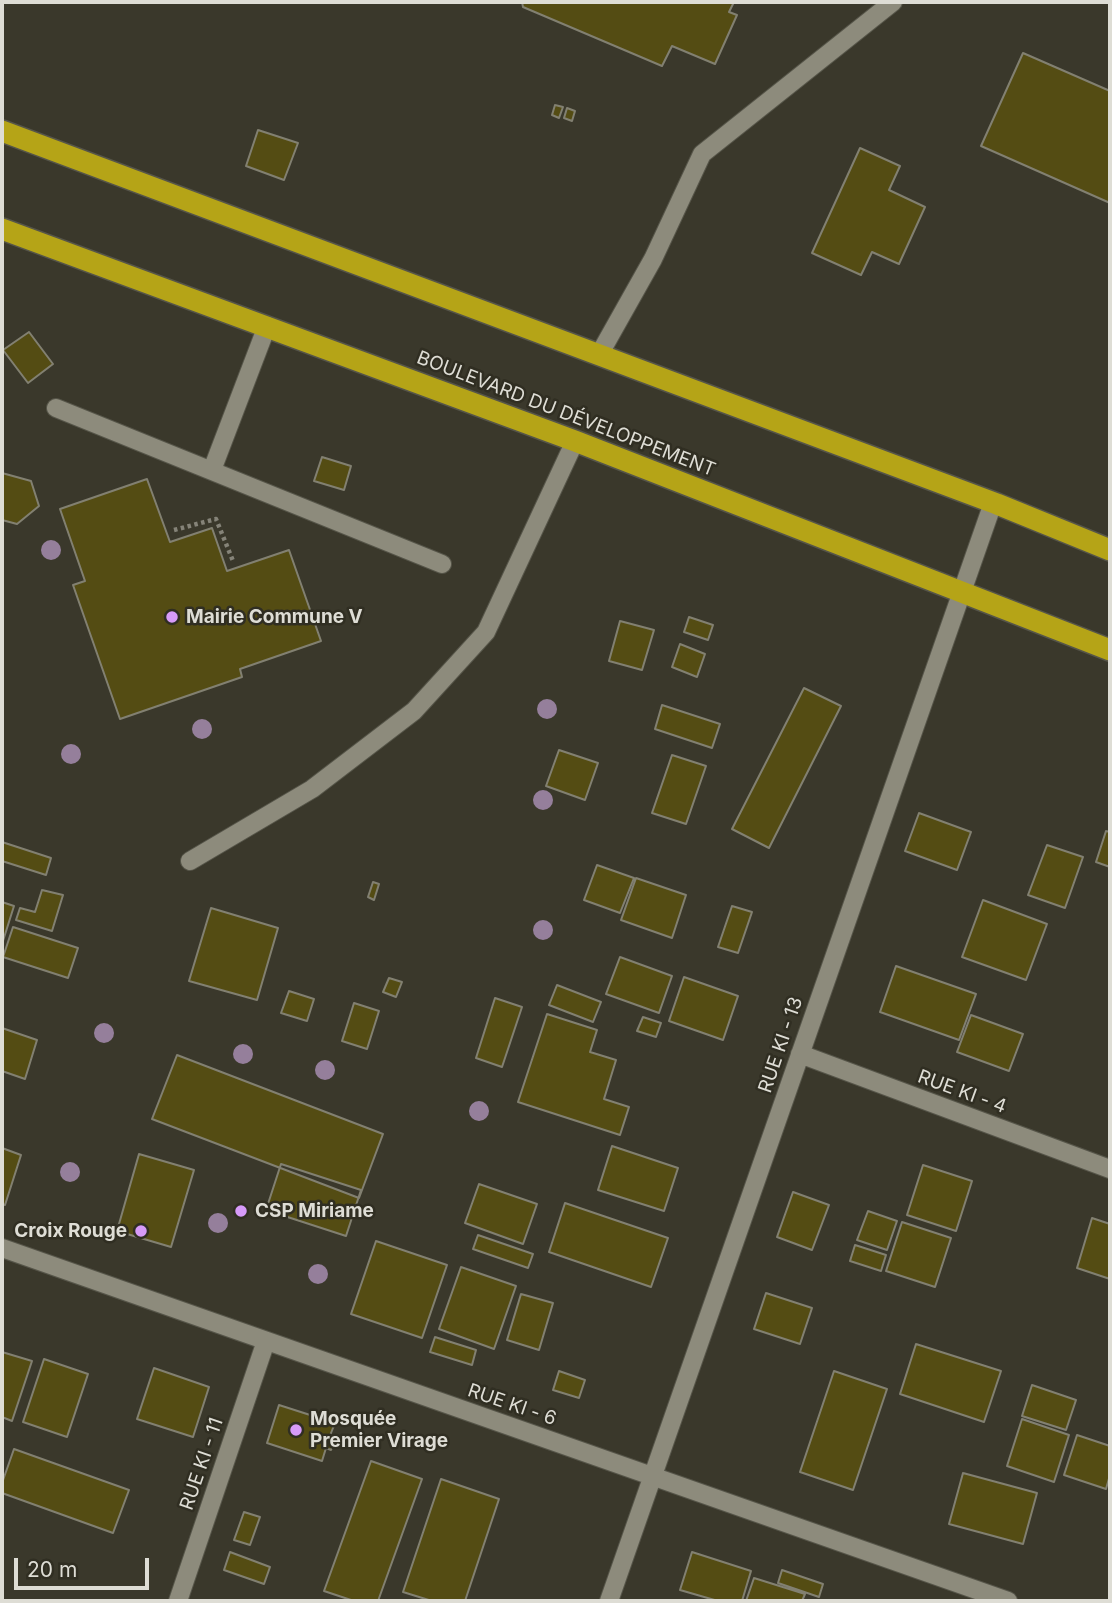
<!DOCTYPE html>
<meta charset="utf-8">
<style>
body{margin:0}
#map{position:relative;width:1112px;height:1603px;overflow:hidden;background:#3a382b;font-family:Inter,sans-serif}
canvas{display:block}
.frame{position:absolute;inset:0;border:4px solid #deddd5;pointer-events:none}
.scale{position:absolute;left:14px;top:1558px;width:135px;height:32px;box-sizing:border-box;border:4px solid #deddd5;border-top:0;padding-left:9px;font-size:21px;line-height:24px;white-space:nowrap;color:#deddd5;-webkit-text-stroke:5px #302e22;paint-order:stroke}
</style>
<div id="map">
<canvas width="1112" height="1603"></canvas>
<div class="frame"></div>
<div class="scale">20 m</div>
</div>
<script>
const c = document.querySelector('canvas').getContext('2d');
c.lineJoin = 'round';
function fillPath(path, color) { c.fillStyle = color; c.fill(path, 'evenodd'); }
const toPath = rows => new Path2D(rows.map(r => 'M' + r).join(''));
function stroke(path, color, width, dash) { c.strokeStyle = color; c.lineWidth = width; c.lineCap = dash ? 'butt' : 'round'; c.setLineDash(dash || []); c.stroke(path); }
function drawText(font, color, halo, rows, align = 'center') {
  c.font = font + ' Inter,sans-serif'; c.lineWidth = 5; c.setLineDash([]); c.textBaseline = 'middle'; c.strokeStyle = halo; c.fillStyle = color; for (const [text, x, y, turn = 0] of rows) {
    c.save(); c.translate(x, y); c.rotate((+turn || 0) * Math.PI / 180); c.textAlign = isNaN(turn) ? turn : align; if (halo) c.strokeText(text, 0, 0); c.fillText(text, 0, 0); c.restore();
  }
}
const building = toPath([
 [522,2,734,2,729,12,737,15,715,64,672,46,662,66,523,7,522,2],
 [1023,53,1110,91,1110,203,981,146,1023,53],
 [555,105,563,107,559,118,552,115,555,105],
 [567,108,575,111,572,121,564,118,567,108],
 [258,130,298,143,284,180,246,166,258,130],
 [860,148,900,166,889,190,925,207,899,264,872,252,861,275,812,253,860,148],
 [29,332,53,364,28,383,3,350,29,332],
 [322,457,351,466,344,490,314,481,322,457],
 [2,473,31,481,39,506,17,524,2,520,2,473],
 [147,479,170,542,212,528,227,571,289,550,321,641,240,669,242,677,120,719,73,585,85,581,60,509,147,479],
 [689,617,713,625,708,640,684,632,689,617],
 [620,621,654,630,642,670,609,661,620,621],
 [680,644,705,654,697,677,672,667,680,644],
 [804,688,841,706,769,848,732,829,804,688],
 [662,705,720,724,712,748,655,729,662,705],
 [559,750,598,763,585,800,546,786,559,750],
 [672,755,706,766,686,824,652,813,672,755],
 [919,813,971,832,957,870,905,851,919,813],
 [1106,831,1110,832,1110,867,1096,862,1106,831],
 [2,842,51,858,46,875,2,861,2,842],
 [1047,845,1083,857,1065,908,1028,895,1047,845],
 [597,865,634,878,620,913,584,900,597,865],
 [636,878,686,895,672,938,621,920,636,878],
 [373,882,379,884,374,900,368,897,373,882],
 [42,890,63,895,52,931,16,920,20,908,35,912,42,890],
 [983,900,1047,924,1026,980,962,957,983,900],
 [2,902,14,906,2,944,2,902],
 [732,906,752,912,738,953,718,947,732,906],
 [211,908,278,928,257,1000,189,981,211,908],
 [13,927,78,948,68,978,3,957,13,927],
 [620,957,672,976,659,1013,606,994,620,957],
 [896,966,976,994,959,1040,880,1012,896,966],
 [684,977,738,996,723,1040,669,1021,684,977],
 [389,978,402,982,396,997,383,992,389,978],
 [557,985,601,1002,593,1022,549,1005,557,985],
 [289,991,314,999,307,1021,281,1013,289,991],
 [495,998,522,1007,502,1067,476,1058,495,998],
 [354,1003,379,1011,367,1049,342,1041,354,1003],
 [547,1014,597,1030,590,1052,616,1060,604,1099,629,1107,620,1135,518,1102,547,1014],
 [971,1015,1023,1034,1009,1071,957,1052,971,1015],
 [643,1017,661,1023,656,1037,637,1031,643,1017],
 [2,1028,37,1040,25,1079,2,1071,2,1028],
 [177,1055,383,1134,359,1198,152,1119,177,1055],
 [612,1146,678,1168,664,1211,598,1190,612,1146],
 [2,1148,21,1155,5,1205,2,1204,2,1148],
 [139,1154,194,1170,171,1247,117,1231,139,1154],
 [281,1164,361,1190,346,1236,266,1210,281,1164],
 [923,1165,972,1181,956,1231,907,1215,923,1165],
 [479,1184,537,1204,523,1244,465,1223,479,1184],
 [793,1192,829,1205,812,1250,777,1237,793,1192],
 [565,1203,668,1238,651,1287,549,1252,565,1203],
 [868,1211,897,1221,887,1250,857,1240,868,1211],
 [1092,1218,1110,1224,1110,1279,1077,1268,1092,1218],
 [902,1222,951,1238,935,1287,886,1271,902,1222],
 [478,1235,533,1254,528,1268,473,1249,478,1235],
 [376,1241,447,1265,422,1338,351,1314,376,1241],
 [855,1245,886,1255,881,1271,850,1261,855,1245],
 [461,1267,516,1286,494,1349,439,1329,461,1267],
 [766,1293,812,1308,800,1344,754,1329,766,1293],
 [521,1294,553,1303,539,1350,507,1340,521,1294],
 [435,1337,476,1350,472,1365,430,1352,435,1337],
 [916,1344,1001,1371,984,1422,900,1394,916,1344],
 [2,1352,32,1361,12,1421,2,1417,2,1352],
 [44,1359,88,1374,67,1437,23,1422,44,1359],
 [154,1368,209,1387,193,1437,137,1419,154,1368],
 [559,1371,585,1380,579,1398,553,1390,559,1371],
 [834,1371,887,1389,853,1490,800,1472,834,1371],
 [1032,1385,1076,1400,1066,1430,1022,1416,1032,1385],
 [279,1405,335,1423,329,1438,335,1440,331,1450,326,1448,322,1461,267,1443,279,1405],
 [1022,1419,1069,1435,1054,1482,1007,1466,1022,1419],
 [1077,1435,1110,1446,1110,1475,1106,1489,1064,1475,1077,1435],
 [14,1449,129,1490,113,1533,2,1493,2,1483,14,1449],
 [371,1461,422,1479,378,1601,354,1601,324,1591,371,1461],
 [963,1473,1037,1493,1023,1544,949,1524,963,1473],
 [441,1479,499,1499,465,1601,432,1601,403,1592,441,1479],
 [244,1512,260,1517,250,1545,234,1540,244,1512],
 [230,1552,270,1567,264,1584,224,1570,230,1552],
 [692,1552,751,1571,742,1601,718,1601,680,1590,692,1552],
 [782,1570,823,1584,819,1597,778,1583,782,1570],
 [754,1578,805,1594,802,1601,746,1601,754,1578]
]);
const path = toPath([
 [174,530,216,519,233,561]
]);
const minor = toPath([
 [599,355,653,259,702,154,893,2],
 [56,408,442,564],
 [212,470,267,326],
 [190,861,312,789,414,711,486,632,575,441],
 [800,1054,1110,1169],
 [2,1248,1008,1601],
 [178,1601,266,1341],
 [609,1601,993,503]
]);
const highway = toPath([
 [2,131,997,504,1110,550],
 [2,229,575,441,1110,650]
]);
const trees = [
 [51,550],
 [547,709],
 [202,729],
 [71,754],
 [543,800],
 [543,930],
 [104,1033],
 [243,1054],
 [325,1070],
 [479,1111],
 [70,1172],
 [218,1223],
 [318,1274]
];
const markers = [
 [172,617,7,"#d79bf9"],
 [241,1211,7,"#d79bf9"],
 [141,1231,7,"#d79bf9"],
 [296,1430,7,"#d79bf9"]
];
const streetNames = [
 ["BOULEVARD DU DÉVELOPPEMENT",566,414,21],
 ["RUE KI - 13",781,1045,-71],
 ["RUE KI - 4",962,1092,20],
 ["RUE KI - 6",512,1405,19],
 ["RUE KI - 11",202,1464,-71]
];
const poiNames = [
 ["Mairie Commune V",186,617],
 ["CSP Miriame",255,1211],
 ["Croix Rouge",127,1231,"right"],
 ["Mosquée",310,1419],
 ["Premier Virage",310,1441]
];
fillPath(building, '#544c13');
stroke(building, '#828071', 2);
stroke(minor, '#565549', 20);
stroke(highway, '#565549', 24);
stroke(path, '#858378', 4.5, [3.5, 3.5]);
stroke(minor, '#8d8b7c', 18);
stroke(highway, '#b5a417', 21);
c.fillStyle = '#957f9b';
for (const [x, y] of trees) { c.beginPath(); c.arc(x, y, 10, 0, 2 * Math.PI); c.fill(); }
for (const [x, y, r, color] of markers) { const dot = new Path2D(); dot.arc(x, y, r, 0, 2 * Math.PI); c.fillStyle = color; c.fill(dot); stroke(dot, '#302e22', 2.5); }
drawText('19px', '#deddd5', '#302e22', streetNames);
drawText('bold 19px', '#deddd5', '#302e22', poiNames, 'left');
</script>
